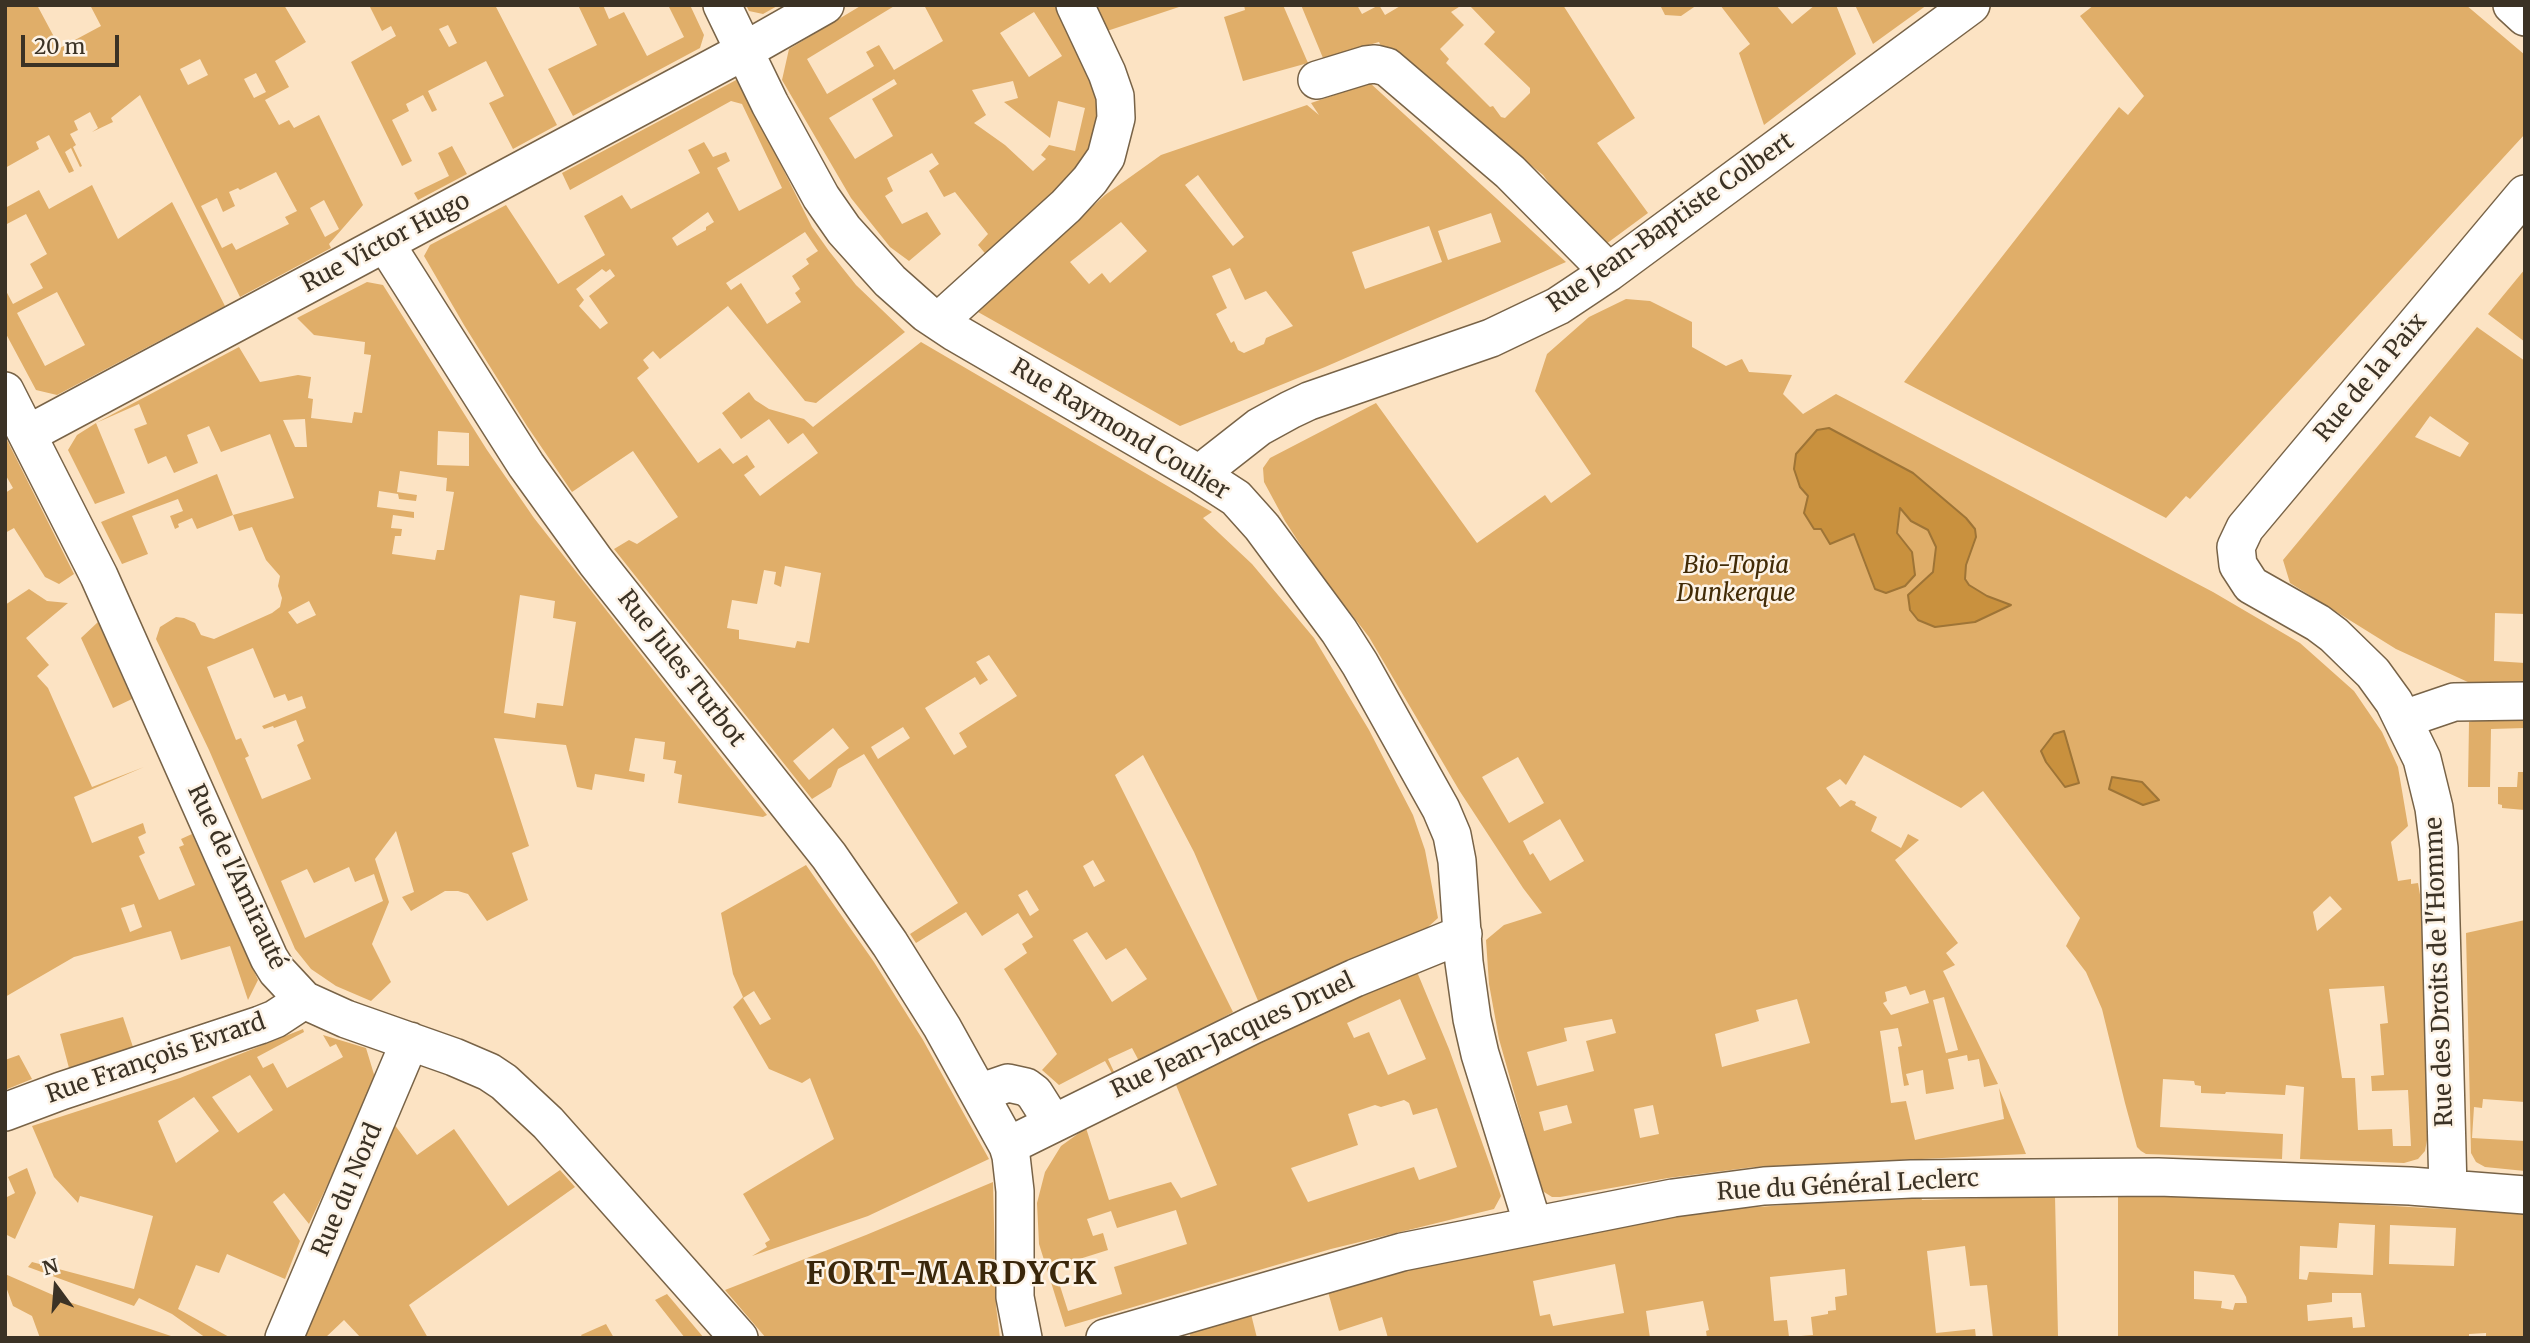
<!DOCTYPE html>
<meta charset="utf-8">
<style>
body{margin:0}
#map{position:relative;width:2530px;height:1343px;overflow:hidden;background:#fce3c3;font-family:Merriweather,serif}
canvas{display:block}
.frame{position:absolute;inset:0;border:7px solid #3b3225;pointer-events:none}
.north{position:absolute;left:21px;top:1252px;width:70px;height:70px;-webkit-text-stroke:5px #fdf3e6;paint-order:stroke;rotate:344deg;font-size:19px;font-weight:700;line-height:28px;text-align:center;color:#3b3225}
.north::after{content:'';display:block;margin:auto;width:24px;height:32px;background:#3b3225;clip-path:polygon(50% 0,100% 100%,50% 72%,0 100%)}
.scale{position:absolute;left:21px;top:35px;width:98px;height:32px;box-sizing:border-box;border:4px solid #3b3225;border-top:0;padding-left:9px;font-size:21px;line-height:24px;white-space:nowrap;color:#3b3225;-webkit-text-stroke:5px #fdf3e6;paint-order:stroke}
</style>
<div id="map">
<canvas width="2530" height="1343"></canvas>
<div class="frame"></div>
<div class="north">N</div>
<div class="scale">20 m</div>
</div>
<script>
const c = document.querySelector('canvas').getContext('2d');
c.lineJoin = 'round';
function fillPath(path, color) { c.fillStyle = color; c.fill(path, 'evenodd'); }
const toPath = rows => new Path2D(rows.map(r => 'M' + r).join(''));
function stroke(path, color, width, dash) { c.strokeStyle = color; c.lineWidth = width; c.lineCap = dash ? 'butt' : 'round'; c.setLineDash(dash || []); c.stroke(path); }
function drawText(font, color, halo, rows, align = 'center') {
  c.font = font + ' Merriweather,serif'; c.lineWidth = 5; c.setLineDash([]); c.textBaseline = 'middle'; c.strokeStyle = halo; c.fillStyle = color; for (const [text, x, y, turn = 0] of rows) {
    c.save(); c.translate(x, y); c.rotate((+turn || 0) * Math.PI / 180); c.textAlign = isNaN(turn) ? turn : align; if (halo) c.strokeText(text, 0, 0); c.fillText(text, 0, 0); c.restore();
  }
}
const green = toPath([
 [5,5,37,5,60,48,101,26,90,5,284,5,306,42,275,61,289,87,265,100,279,125,289,120,294,128,319,115,363,205,329,244,331,248,240,297,140,95,111,118,113,122,92,132,98,128,90,112,74,121,78,130,70,134,76,145,73,147,82,166,80,167,71,148,65,152,74,171,69,173,49,135,36,142,39,149,5,168],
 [200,59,208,75,188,85,180,69],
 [256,73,266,92,254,98,244,79],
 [276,172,297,211,285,217,289,224,236,250,232,243,222,248,201,206,217,198,223,212,235,206,229,192,238,188,240,190],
 [324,200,339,229,325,237,310,208],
 [369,5,495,5,557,125,513,149,489,103,504,96,486,61,428,91,437,110,432,112,423,95,406,104,409,111,392,120,412,161,402,166,351,62,396,36,391,26,382,31],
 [448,25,457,43,449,47,439,29],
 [578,5,603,5,609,19,624,12,647,56,684,37,668,5,690,5,704,35,700,48,573,116,548,69,597,45],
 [746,5,779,5,763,14,749,11],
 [862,5,896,5,807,59,827,94,874,66,866,52,879,45,894,70,943,41,924,5,1058,5,1092,79,1099,102,1097,123,1083,163,989,258,978,245,988,234,955,192,944,197,929,171,939,164,932,153,887,178,893,191,885,196,902,224,927,212,941,234,909,261,890,247,851,198,782,80,789,49],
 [1034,12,1062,56,1029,77,1000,33],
 [894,79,897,84,872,99,893,136,855,159,829,118],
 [1013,81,1018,98,1004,102,1050,138,1058,101,1085,108,1075,151,1049,145,1041,155,1046,159,1033,171,1005,145,974,123,986,115,972,90],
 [1095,5,1185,5,1107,31],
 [1244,5,1283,5,1308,63,1243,81,1224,17,1245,10],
 [1301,5,1357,5,1362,14,1379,5,1385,15,1402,5,1462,5,1451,12,1464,25,1440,49,1449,59,1446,63,1490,107,1493,106,1501,117,1505,118,1530,93,1530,88,1484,44,1495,32,1469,5,1563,5,1635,118,1597,143,1648,213,1606,244,1567,207,1543,175,1387,48,1383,50,1379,42,1323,58],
 [1660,5,1697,5,1681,16,1665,15],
 [1720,5,1776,5,1792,24,1815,5,1836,5,1856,54,1764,125,1739,53,1750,44],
 [1855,5,1927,5,1873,44],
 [2094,5,2466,5,2525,55,2525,134,2190,499,2186,496,2166,518,1904,382,2119,107,2128,115,2144,96,2080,16],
 [738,79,812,227,829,251,856,285,905,332,816,403,805,401,728,306,660,359,653,351,643,360,649,368,637,378,698,463,720,448,733,464,747,455,755,467,744,475,760,496,818,453,803,433,788,444,769,419,741,439,722,413,749,392,755,400,769,409,804,419,813,427,921,342,1212,512,1203,518,1252,564,1314,638,1369,730,1413,815,1425,850,1438,918,1418,936,1259,1003,1194,852,1143,755,1115,775,1233,1012,1140,1063,1132,1048,1108,1059,1116,1076,1113,1075,1105,1061,1059,1085,1042,1070,1057,1054,1004,969,1027,953,1022,944,1033,937,1018,913,982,936,966,912,916,943,910,934,958,903,864,754,838,769,831,787,812,799,614,549,629,540,637,544,678,517,633,451,572,492,527,426,464,325,424,256,430,245,506,205,558,284,605,255,584,216,622,195,631,209,700,173,688,150,704,142,713,157,726,152,730,161,717,168,739,211,782,188,742,104,731,101,570,190,562,173],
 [708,212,714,222,706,227,706,230,677,246,672,238],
 [805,232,818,251,806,259,809,264,792,276,800,289,795,293,801,302,767,324,741,283,731,290,726,283],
 [602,269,606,272,610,269,615,276,589,296,608,323,600,329,579,306,584,300,576,289],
 [785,566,821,573,809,643,797,641,795,648,739,639,739,630,727,628,732,600,757,604,764,570,776,572,774,584,781,587],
 [989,655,1017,696,959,733,967,747,954,755,925,708,975,677,980,685,988,680,976,662],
 [903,727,910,738,878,759,871,747],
 [833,728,849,748,809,780,793,761],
 [1093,860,1105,881,1094,887,1083,866],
 [1027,890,1039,910,1030,916,1018,895],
 [1087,932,1106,960,1126,948,1147,979,1112,1002,1073,940],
 [1370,83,1566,262,1325,367,1180,426,978,312,1105,195,1161,155,1307,105,1319,115,1311,103],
 [1198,175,1244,237,1233,246,1185,185],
 [1491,213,1501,242,1448,260,1438,231],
 [1121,222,1147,251,1110,283,1102,273,1089,284,1070,262],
 [1429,226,1442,262,1365,289,1352,252],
 [1230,268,1245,300,1266,291,1293,326,1266,338,1264,344,1244,353,1238,350,1234,341,1231,343,1216,314,1227,308,1212,276],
 [452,146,467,174,418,200,414,193,449,176,438,153],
 [92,185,118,239,172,202,225,306,57,395,36,390,5,332,5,289,13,304,43,288,30,264,47,254,26,214,5,225,5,208,39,190,49,209],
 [57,292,85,345,45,366,17,313],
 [2525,269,2525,342,2488,314],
 [367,282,383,285,487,450,534,518,767,815,763,817,678,803,682,775,674,773,676,761,663,759,665,742,635,738,629,771,645,774,644,782,595,774,592,790,577,787,566,745,494,738,529,846,512,853,528,900,487,921,468,894,458,891,445,891,411,911,402,897,414,892,396,831,375,859,389,902,372,944,391,982,371,1001,336,986,311,969,295,949,209,750,156,639,160,627,176,617,184,618,195,623,201,635,214,639,272,613,280,607,282,598,278,586,280,576,266,560,252,527,239,531,233,515,197,529,192,518,178,524,179,527,175,529,170,516,183,511,178,499,132,516,148,554,122,564,101,522,217,474,233,515,294,498,270,434,221,452,209,426,187,435,198,463,174,473,166,456,148,464,134,429,147,424,139,404,96,423,125,493,95,504,68,450,77,435,96,423,239,347,260,382,298,375,311,377,308,398,313,399,311,418,352,423,354,412,362,413,371,355,364,354,365,342,314,335,297,318],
 [305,419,307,447,295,447,283,420],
 [438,431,469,433,469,466,437,465],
 [400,471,447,478,446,491,454,492,444,550,437,550,435,560,392,554,395,536,401,536,402,529,391,528,393,515,414,518,414,512,377,507,379,491,398,494,399,499,416,501,417,495,397,492],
 [520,595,555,601,553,618,576,622,563,706,537,703,535,718,504,713],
 [309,601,316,615,297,624,288,612],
 [253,648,274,698,285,694,288,701,302,696,306,708,262,726,264,729,273,726,274,728,296,720,304,741,297,745,311,779,262,799,245,758,249,756,241,738,236,740,207,667],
 [349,867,355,882,374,874,383,901,305,938,281,881,307,869,314,883],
 [1626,299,1650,301,1692,322,1692,347,1726,366,1742,359,1749,372,1792,375,1783,394,1803,414,1836,394,2213,592,2300,643,2354,691,2382,732,2398,767,2408,826,2391,842,2398,881,2411,879,2411,884,2418,883,2423,912,2427,1140,2425,1151,2418,1159,2404,1163,2300,1159,2304,1087,2286,1085,2285,1095,2226,1092,2225,1094,2201,1093,2201,1086,2195,1085,2194,1081,2163,1079,2160,1127,2283,1134,2282,1159,2146,1154,2141,1151,2137,1147,2125,1103,2102,1009,2086,972,2066,946,2080,918,1983,791,1961,808,1864,755,1846,785,1840,779,1826,788,1840,807,1851,800,1856,802,1855,805,1877,817,1871,831,1901,848,1908,834,1919,840,1895,860,1958,943,1946,953,1955,965,1943,971,1998,1084,1984,1087,1979,1059,1968,1061,1967,1055,1948,1059,1954,1089,1926,1094,1923,1070,1906,1074,1909,1085,1904,1086,1898,1047,1902,1046,1898,1028,1880,1031,1891,1103,1906,1101,1915,1140,2004,1119,1999,1088,2026,1154,1754,1167,1668,1178,1560,1197,1552,1197,1544,1192,1540,1185,1499,1039,1489,984,1486,940,1504,925,1542,913,1523,888,1459,790,1369,637,1315,567,1285,521,1264,482,1263,468,1270,458,1376,403,1477,543,1545,495,1551,503,1591,474,1535,391,1547,354,1589,317],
 [1518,757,1544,803,1509,823,1482,777],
 [1560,819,1584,861,1550,881,1533,853,1530,855,1523,841],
 [2330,896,2342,909,2317,931,2313,912],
 [1906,986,1910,995,1925,990,1929,1003,1891,1015,1883,1003,1887,1001,1885,992],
 [2384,986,2388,1023,2380,1024,2384,1075,2371,1076,2372,1091,2408,1090,2411,1146,2393,1146,2392,1129,2358,1130,2355,1078,2342,1078,2329,989],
 [1944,997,1958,1050,1946,1053,1933,1000],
 [1797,999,1810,1043,1722,1067,1715,1034,1759,1021,1756,1010],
 [1612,1019,1616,1033,1586,1041,1594,1071,1537,1086,1527,1052,1567,1041,1564,1028],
 [1567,1105,1572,1123,1544,1131,1539,1112],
 [1653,1105,1659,1134,1640,1138,1634,1109],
 [2477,327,2525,361,2525,614,2495,613,2494,661,2525,663,2525,684,2470,683,2396,649,2290,583,2283,560],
 [2430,416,2469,443,2460,457,2415,437],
 [5,436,74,574,59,584,45,577,14,528,5,533,5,493,13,488,5,474],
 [29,589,47,601,68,603,26,638,49,665,37,676,48,688,92,787,144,767,74,797,92,843,143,823,146,833,138,837,145,853,139,856,159,900,195,885,179,847,184,845,181,839,192,834,258,980,248,1000,230,946,181,960,171,931,74,957,5,997,5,605],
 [134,904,142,927,130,932,121,908],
 [98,622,132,699,113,708,81,638],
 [2482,718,2525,719,2525,728,2491,729,2490,787,2468,787,2469,722],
 [2518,772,2525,772,2525,810,2502,808,2502,805,2498,804,2498,787,2517,787],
 [806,865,874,962,923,1040,989,1159,868,1216,752,1256,767,1247,765,1243,770,1240,743,1194,834,1139,810,1078,802,1083,769,1069,733,1007,743,997,733,974,721,913],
 [754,991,771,1019,760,1025,743,998],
 [2525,920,2525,1102,2483,1099,2482,1108,2474,1107,2472,1138,2525,1141,2525,1171,2485,1167,2476,1162,2471,1153,2466,933],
 [1415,967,1449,1049,1501,1196,1494,1209,1331,1249,1065,1327,1039,1244,1037,1203,1045,1172,1061,1146,1086,1128,1109,1200,1171,1182,1181,1198,1217,1185,1174,1080],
 [1400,999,1426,1059,1388,1075,1369,1032,1354,1038,1347,1023],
 [1404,1100,1409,1103,1413,1115,1437,1108,1457,1167,1419,1180,1414,1167,1308,1202,1291,1168,1358,1145,1348,1114,1375,1105,1381,1107],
 [1176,1210,1187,1244,1114,1267,1122,1294,1068,1311,1054,1267,1108,1250,1103,1233,1093,1236,1087,1219,1111,1211,1117,1228],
 [123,1017,133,1047,69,1068,60,1034],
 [303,1029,304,1032,257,1057,263,1068,273,1063,287,1088,343,1057,336,1044,330,1047,323,1035,366,1048,376,1081,309,1224,284,1193,273,1202,300,1241,285,1279,227,1254,219,1273,196,1265,178,1309,231,1338,206,1338,172,1314,139,1298,134,1306,28,1267,32,1262,134,1289,153,1216,80,1196,78,1203,54,1177,32,1126,180,1078],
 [250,1075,273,1110,238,1133,212,1097],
 [194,1097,219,1131,176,1163,158,1121],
 [19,1055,32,1079,5,1090,5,1060],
 [394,1124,417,1155,454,1129,508,1206,560,1170,575,1187,409,1305,428,1338,361,1338,344,1320,325,1338,305,1338],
 [27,1168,36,1193,15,1239,5,1234,5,1198,15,1193,8,1177],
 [993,1182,996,1306,1000,1338,766,1338,725,1290,866,1235],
 [2118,1195,2295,1200,2525,1214,2525,1338,2486,1338,2486,1333,2469,1334,2469,1338,2118,1338],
 [2339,1223,2375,1225,2373,1275,2309,1272,2307,1280,2299,1279,2300,1246,2337,1248],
 [2390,1225,2456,1228,2454,1266,2389,1264],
 [2194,1271,2234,1275,2246,1297,2247,1303,2235,1303,2233,1310,2221,1308,2222,1301,2194,1299],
 [2332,1293,2361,1293,2365,1327,2353,1328,2352,1317,2308,1321,2307,1305,2332,1302],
 [2055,1196,2058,1336,1993,1338,1987,1285,1970,1286,1965,1246,1927,1251,1936,1333,1975,1329,1976,1338,1707,1338,1706,1331,1709,1330,1703,1301,1646,1311,1650,1338,1388,1338,1382,1317,1339,1331,1328,1292,1417,1268,1702,1211,1800,1204,1911,1199,1911,1197,1921,1197,1922,1200],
 [1615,1264,1624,1313,1553,1326,1550,1314,1540,1316,1533,1281],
 [1845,1269,1847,1295,1835,1297,1836,1310,1828,1311,1828,1314,1811,1317,1813,1335,1789,1337,1787,1320,1774,1321,1770,1277],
 [5,1274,69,1302,177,1338,40,1338,32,1316,13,1306,5,1284],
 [667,1294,704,1338,685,1338,655,1300],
 [1251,1314,1257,1338,1191,1338,1189,1332],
 [606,1324,614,1338,583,1338,581,1335]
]);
const water = toPath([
 [1829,428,1913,473,1966,518,1975,529,1976,537,1966,565,1965,579,1969,585,1987,596,2011,605,1975,622,1935,627,1918,620,1910,610,1908,595,1933,572,1936,547,1928,530,1911,521,1900,508,1897,533,1912,552,1915,575,1905,586,1886,593,1875,589,1854,534,1830,544,1821,529,1814,529,1804,513,1808,496,1800,487,1794,469,1796,454,1817,430,1829,428],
 [2064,731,2079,783,2065,787,2046,762,2041,751,2054,734,2064,731],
 [2112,777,2142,782,2159,800,2143,805,2109,789,2112,777]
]);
const street = toPath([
 [722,5,770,104,821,197,844,230,890,281,926,313,956,333,1199,474,1236,498,1262,527,1339,631,1360,664,1441,809,1452,835,1457,861,1464,962,1472,1019,1480,1054,1533,1225],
 [2512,5,2525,17],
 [1317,80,1366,65,1375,64,1387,67,1510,172,1609,272],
 [385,243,526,465,596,562,829,856,890,944,942,1027,1008,1146,1011,1156,1015,1191,1015,1297,1023,1338],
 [939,321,1066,206,1090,180,1106,157,1116,118,1115,96,1107,73,1075,5],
 [5,391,99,576,269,958,277,971,304,1000,346,1019,454,1057,489,1072,504,1082,548,1123,739,1338],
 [28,434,744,51,825,5],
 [1199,474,1259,427,1290,410,1309,401,1491,338,1558,306,1609,272,1971,5],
 [2404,719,2454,702,2525,701],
 [979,1093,1008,1083,1026,1087,1034,1093,1053,1123],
 [5,1112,61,1091,260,1025,275,1019,304,1000],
 [1008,1146,1253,1025,1355,978,1463,934],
 [2448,1189,2439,848,2434,808,2422,759,2394,702,2373,673,2334,635,2318,623,2251,585,2238,565,2236,547,2245,528,2525,194],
 [284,1338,410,1041],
 [1105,1338,1402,1252,1673,1198,1764,1186,1911,1179,2158,1177,2410,1186,2525,1195]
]);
const streetNames = [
 ["Rue Jean-Baptiste Colbert",1671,223,-35],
 ["Rue Victor Hugo",386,243,-28],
 ["Rue de la Paix",2371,378,-50],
 ["Rue Raymond Coulier",1120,430,31],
 ["Rue Jules Turbot",681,669,52],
 ["Rue de l'Amirauté",236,877,65],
 ["Rue des Droits de l'Homme",2440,972,-92],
 ["Rue Jean-Jacques Druel",1233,1036,-25],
 ["Rue François Evrard",156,1059,-19],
 ["Rue du Général Leclerc",1848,1186,-3],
 ["Rue du Nord",348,1190,-67]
];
const parkNames = [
 ["Bio-Topia",1736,566],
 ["Dunkerque",1736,594]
];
const districtNames = [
 ["FORT-MARDYCK",952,1275]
];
fillPath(green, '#e0ae69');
fillPath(water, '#c9913e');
stroke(water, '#9e7436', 2);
stroke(street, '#786347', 40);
stroke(street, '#fff', 37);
drawText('24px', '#3b3225', '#fdf3e6', streetNames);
drawText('italic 24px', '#422b06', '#fdf3e6', parkNames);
c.letterSpacing = '2px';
drawText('bold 32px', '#3a270b', '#fdf3e6', districtNames);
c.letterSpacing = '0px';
</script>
